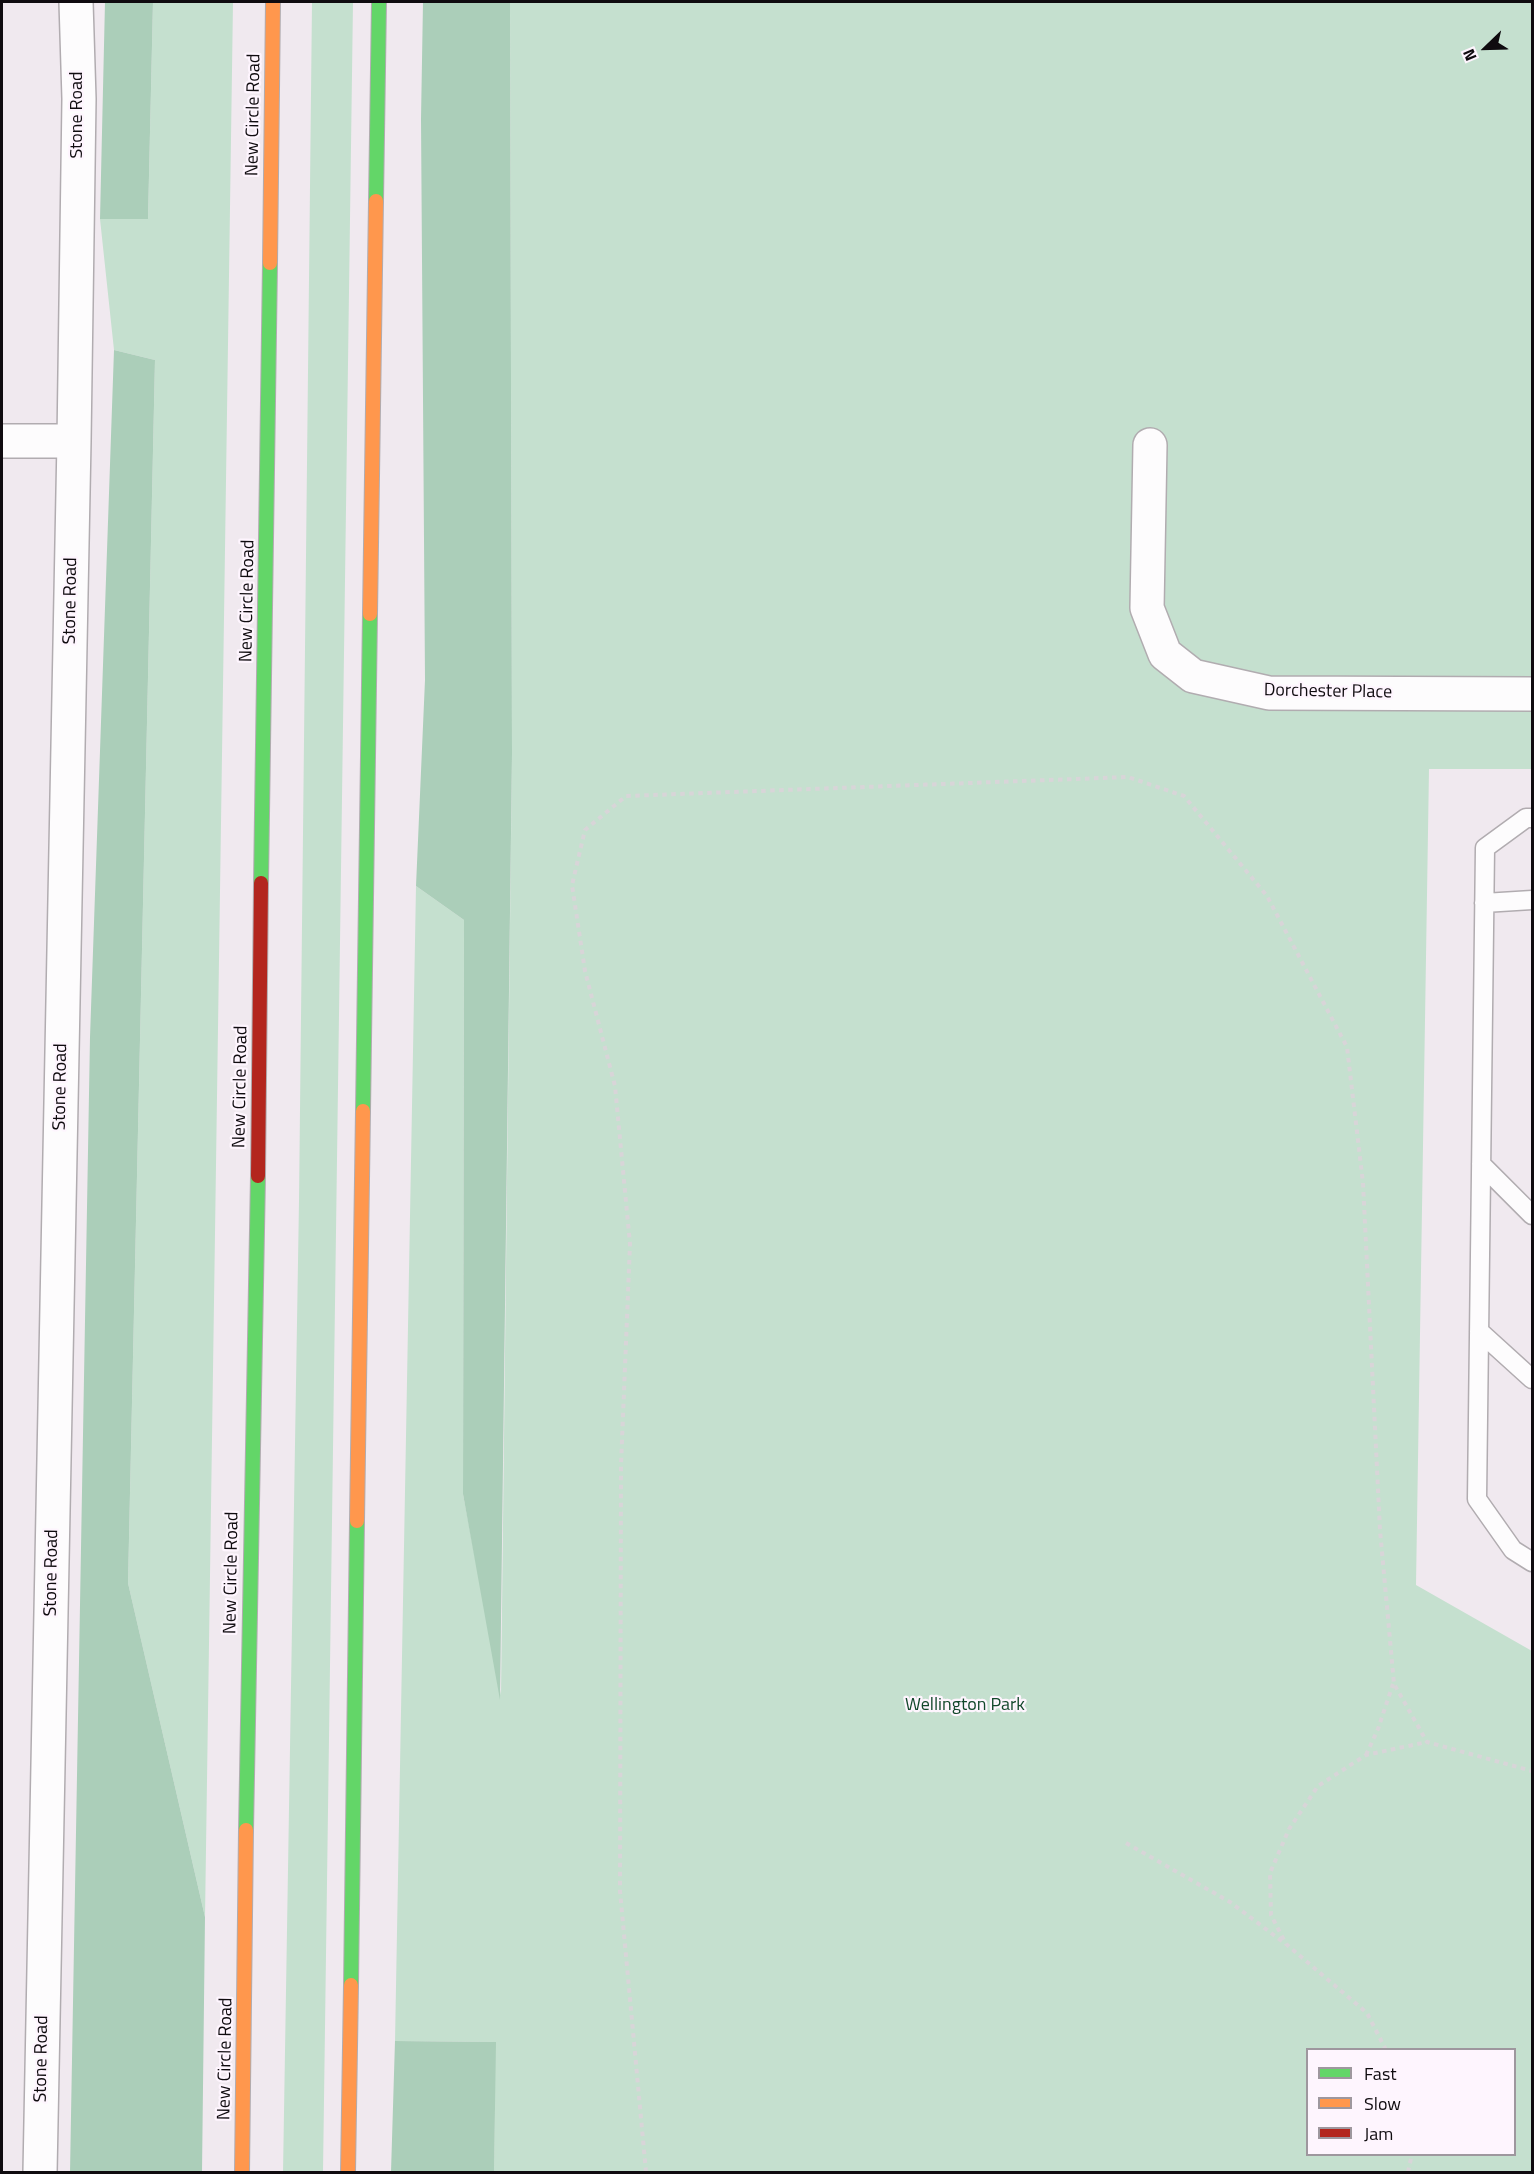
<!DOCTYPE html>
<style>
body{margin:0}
#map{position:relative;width:1534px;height:2174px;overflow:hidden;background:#f0e9ef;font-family:"Titillium Web",sans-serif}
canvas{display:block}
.frame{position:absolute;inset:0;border:3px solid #0f0b0f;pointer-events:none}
.legend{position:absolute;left:1306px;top:2048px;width:210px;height:108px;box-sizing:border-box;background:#fef5fe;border:2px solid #9e979e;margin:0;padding:8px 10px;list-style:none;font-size:18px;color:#0f0b0f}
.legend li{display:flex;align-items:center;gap:12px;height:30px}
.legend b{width:30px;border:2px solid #9e979e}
.north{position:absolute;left:1456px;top:18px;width:60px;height:60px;-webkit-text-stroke:4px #fef5fe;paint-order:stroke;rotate:247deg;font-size:16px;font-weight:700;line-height:24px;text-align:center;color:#0f0b0f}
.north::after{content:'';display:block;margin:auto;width:21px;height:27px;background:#0f0b0f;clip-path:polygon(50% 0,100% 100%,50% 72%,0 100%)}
</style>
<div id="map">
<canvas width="1534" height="2174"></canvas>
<div class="frame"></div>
<ul class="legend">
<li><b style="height:8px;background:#63d668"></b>Fast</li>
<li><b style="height:8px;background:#ff974d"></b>Slow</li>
<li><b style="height:8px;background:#b3261e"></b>Jam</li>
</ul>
<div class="north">N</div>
</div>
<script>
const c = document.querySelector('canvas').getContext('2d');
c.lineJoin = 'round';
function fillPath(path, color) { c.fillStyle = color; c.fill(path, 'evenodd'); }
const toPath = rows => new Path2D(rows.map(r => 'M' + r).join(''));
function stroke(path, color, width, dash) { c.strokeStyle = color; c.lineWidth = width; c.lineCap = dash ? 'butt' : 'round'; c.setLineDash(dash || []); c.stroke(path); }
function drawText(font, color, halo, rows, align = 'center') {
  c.font = font + ' "Titillium Web",sans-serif'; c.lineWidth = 4.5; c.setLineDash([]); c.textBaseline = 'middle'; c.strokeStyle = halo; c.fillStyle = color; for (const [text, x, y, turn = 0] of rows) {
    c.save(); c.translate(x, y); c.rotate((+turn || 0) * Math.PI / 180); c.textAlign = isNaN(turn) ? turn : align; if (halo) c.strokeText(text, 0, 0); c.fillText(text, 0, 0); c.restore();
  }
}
const green = toPath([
 [153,2,233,2,205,1917,128,1583,155,360,114,350,100,219,148,219],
 [312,2,353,2,323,2172,283,2172,299,1201],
 [510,2,1532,2,1532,769,1429,769,1416,1585,1532,1651,1532,2172,494,2172,495,2042,395,2041,416,886,464,920,463,1494,501,1695,512,754],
 [1308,2050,1514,2050,1514,2154,1308,2154]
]);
const forest = toPath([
 [105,2,153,2,148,219,100,219],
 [423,2,510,2,512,754,500,1700,463,1494,464,920,416,886,425,680,421,119],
 [114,350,155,360,128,1583,205,1917,202,2172,70,2172,90,1037],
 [395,2041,496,2042,494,2172,391,2172]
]);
const path = toPath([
 [1366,1755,1378,1729,1393,1684],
 [1126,1843,1230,1902,1283,1942],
 [1386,2050,1367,2013,1286,1944,1271,1915,1270,1873,1289,1829,1318,1786,1366,1755,1427,1742],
 [646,2172,620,1891,621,1465,630,1244,615,1086,585,971,572,885,585,830,626,796,1128,777,1184,796,1267,896,1347,1047,1363,1183,1380,1530,1394,1684,1427,1742,1532,1771],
 [1408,2172,1412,2154]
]);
const lane = toPath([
 [1532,818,1526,818,1485,848,1477,1499,1513,1550,1532,1562],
 [1484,903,1532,900],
 [1481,1164,1532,1215],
 [1479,1331,1532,1379]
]);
const street = toPath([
 [2,441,74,441],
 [1150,445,1147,608,1165,654,1193,676,1269,693,1532,694],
 [40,2172,74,441,79,99,76,2]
]);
const fast = toPath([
 [376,201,379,2],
 [261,883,270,263],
 [363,1111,370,614],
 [246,1830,258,1176],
 [351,1985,357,1521]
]);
const slow = toPath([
 [270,263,273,2],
 [370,614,376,201],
 [357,1521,363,1111],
 [242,2172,246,1830],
 [348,2172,351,1985]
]);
const jam = toPath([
 [258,1176,261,883]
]);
const streetNames = [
 ["Stone Road",78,115,-90],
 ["New Circle Road",254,115,-89],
 ["Stone Road",71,601,-89],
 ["New Circle Road",248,601,-89],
 ["Dorchester Place",1328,692,1],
 ["Stone Road",61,1087,-89],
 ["New Circle Road",241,1087,-89],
 ["Stone Road",52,1573,-89],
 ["New Circle Road",232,1573,-89],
 ["Stone Road",42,2059,-89],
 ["New Circle Road",226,2059,-89]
];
const parkNames = [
 ["Wellington Park",965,1706]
];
fillPath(green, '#c5e0cf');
fillPath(forest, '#abceb9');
stroke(lane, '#b1acb0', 21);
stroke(street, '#b1acb0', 36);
stroke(fast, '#b1acb0', 16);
stroke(slow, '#b1acb0', 16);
stroke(jam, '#b1acb0', 16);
stroke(path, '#d8d5d8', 4, [4.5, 4.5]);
stroke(lane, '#fdfcfd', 18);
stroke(street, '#fdfcfd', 33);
stroke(fast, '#63d668', 14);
stroke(slow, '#ff974d', 14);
stroke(jam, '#b3261e', 14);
drawText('18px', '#0f0b0f', '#fef5fe', streetNames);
drawText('18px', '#12482b', '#fef5fe', parkNames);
</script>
